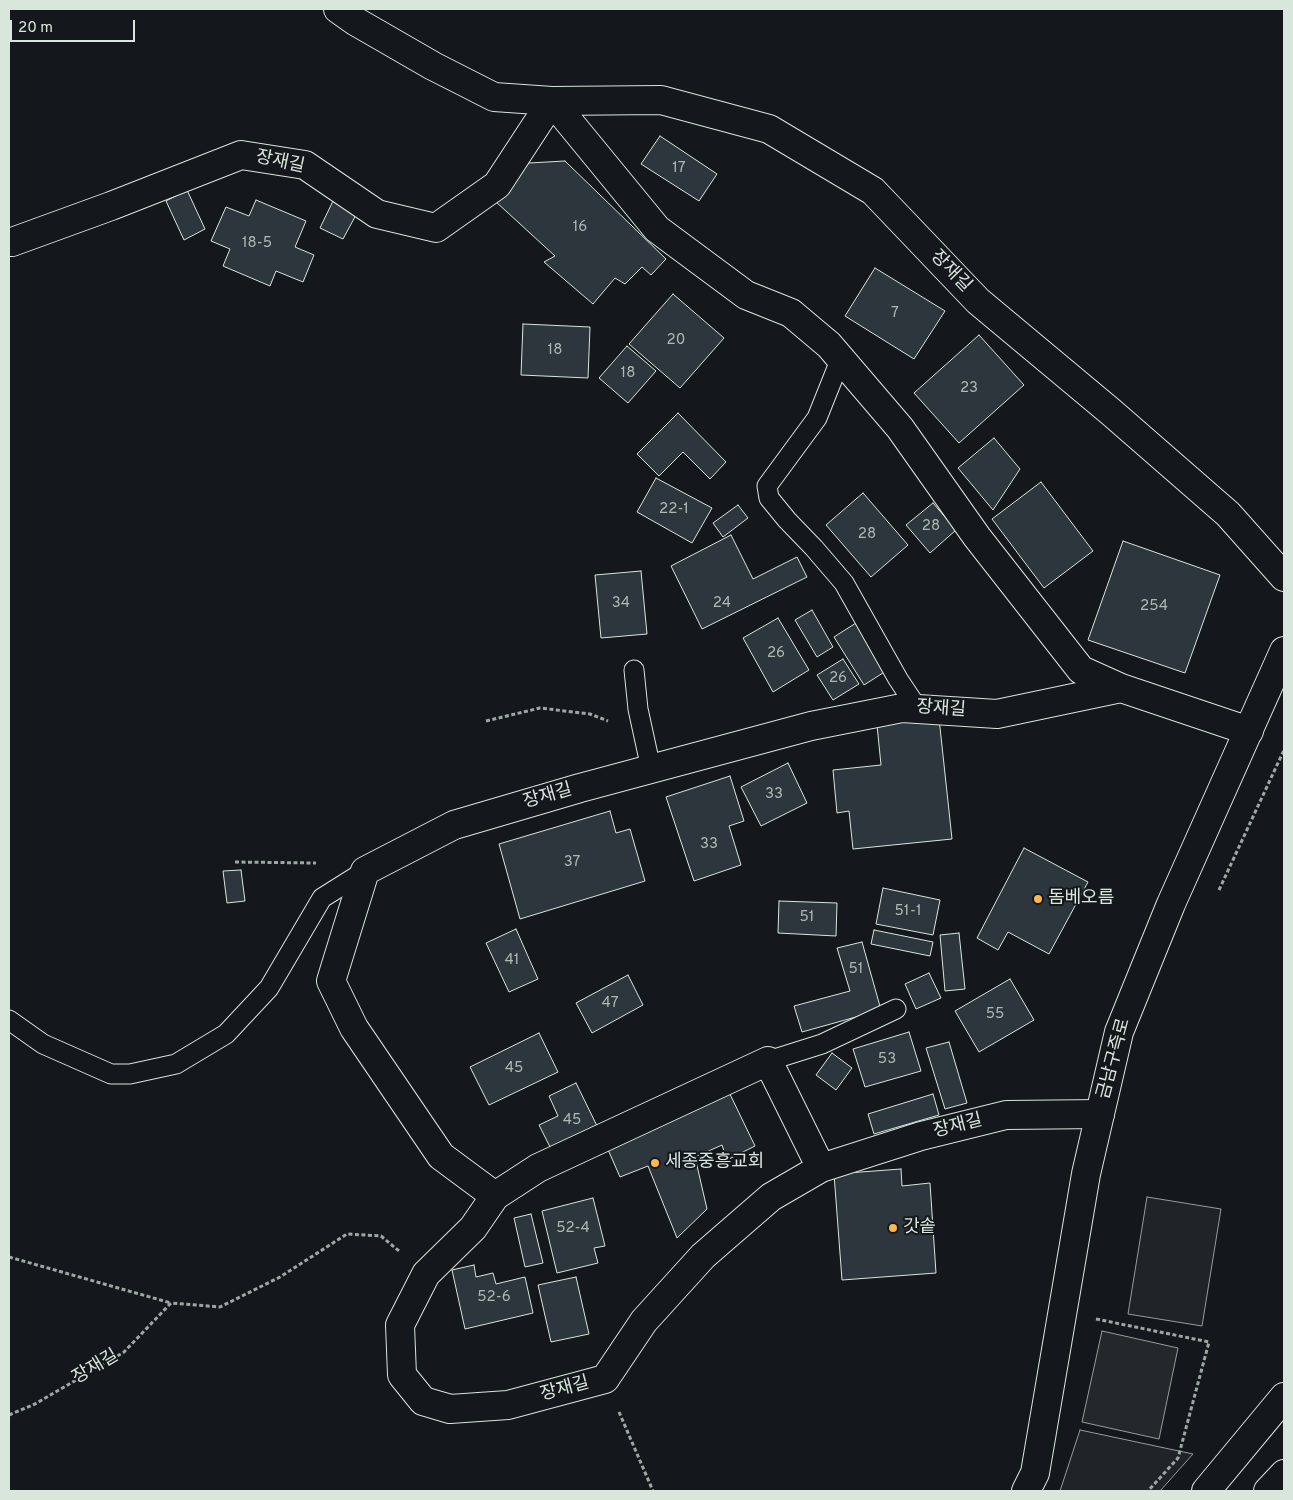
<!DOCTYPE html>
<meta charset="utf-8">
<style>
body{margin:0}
#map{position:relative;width:1293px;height:1500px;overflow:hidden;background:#14181c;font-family:Overpass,sans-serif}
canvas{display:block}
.frame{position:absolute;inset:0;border:10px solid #d8e6dc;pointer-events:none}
.scale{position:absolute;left:10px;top:20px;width:125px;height:22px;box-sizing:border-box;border:2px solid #d8e6dc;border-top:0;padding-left:6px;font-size:15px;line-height:18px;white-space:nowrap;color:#d8e6dc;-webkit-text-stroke:4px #14181c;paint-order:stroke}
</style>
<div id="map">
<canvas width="1293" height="1500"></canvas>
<div class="frame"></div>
<div class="scale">20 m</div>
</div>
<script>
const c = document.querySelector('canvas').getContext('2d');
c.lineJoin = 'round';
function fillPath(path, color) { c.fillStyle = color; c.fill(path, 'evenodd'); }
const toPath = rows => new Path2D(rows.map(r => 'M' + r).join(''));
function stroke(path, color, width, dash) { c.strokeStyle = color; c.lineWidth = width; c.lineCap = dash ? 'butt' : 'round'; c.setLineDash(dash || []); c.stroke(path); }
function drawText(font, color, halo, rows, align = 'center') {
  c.font = font + ' Overpass,"Noto Sans KR",sans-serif'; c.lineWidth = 4; c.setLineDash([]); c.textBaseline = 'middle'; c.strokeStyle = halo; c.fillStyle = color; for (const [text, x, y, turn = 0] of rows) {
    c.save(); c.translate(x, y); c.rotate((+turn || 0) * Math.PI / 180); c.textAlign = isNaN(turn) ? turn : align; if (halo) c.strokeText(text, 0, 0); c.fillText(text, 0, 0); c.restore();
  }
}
const green = toPath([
 [1147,1197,1221,1209,1202,1326,1128,1314,1147,1197],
 [1080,1430,1193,1454,1160,1491,1060,1491,1080,1430]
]);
const parking = toPath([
 [1102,1331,1178,1348,1159,1439,1082,1422,1102,1331]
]);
const building = toPath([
 [660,136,717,174,699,201,641,164,660,136],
 [565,161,666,259,651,275,642,267,625,284,615,278,593,304,544,262,555,256,495,201,529,163,565,161],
 [187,190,205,229,184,240,166,201,187,190],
 [256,200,306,221,295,247,314,255,303,282,276,271,270,286,223,266,230,249,211,241,226,207,249,216,256,200],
 [333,201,357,213,343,239,320,228,333,201],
 [875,268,945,311,914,359,845,316,875,268],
 [673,294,724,338,680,388,629,344,673,294],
 [523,324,590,327,588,378,521,375,523,324],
 [979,335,1024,385,959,443,914,393,979,335],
 [627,346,656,371,628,403,599,378,627,346],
 [678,413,726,462,710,479,683,452,659,476,637,454,678,413],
 [994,438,1020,469,993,510,958,468,994,438],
 [656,478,712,508,692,543,637,512,656,478],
 [1041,482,1093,551,1044,588,992,519,1041,482],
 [863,493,908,545,871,577,826,525,863,493],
 [933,503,956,530,930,553,906,525,933,503],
 [738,505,748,518,723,537,713,523,738,505],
 [731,535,753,579,797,557,807,577,702,629,671,566,731,535],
 [1123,541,1220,575,1185,673,1088,640,1123,541],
 [641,571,647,634,601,638,595,575,641,571],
 [812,610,833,647,817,657,795,620,812,610],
 [778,618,809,670,773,692,743,638,778,618],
 [856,623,886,671,864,685,834,637,856,623],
 [843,659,859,684,833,700,817,675,843,659],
 [939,718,952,839,853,849,849,811,837,813,833,770,881,765,877,725,939,718],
 [788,763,807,803,761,826,741,787,788,763],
 [730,776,744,821,729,826,741,865,694,881,666,797,730,776],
 [610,811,616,833,630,829,645,881,520,919,499,844,610,811],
 [1024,848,1088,882,1049,954,1008,932,998,950,977,938,1024,848],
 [241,870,245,901,227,903,223,871,241,870],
 [883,888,940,900,933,935,876,924,883,888],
 [779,901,837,903,836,936,778,933,779,901],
 [516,929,538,979,509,992,486,943,516,929],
 [874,930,933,942,930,956,871,944,874,930],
 [959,933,965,989,945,991,940,935,959,933],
 [862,942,881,1010,802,1032,794,1006,850,991,837,948,862,942],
 [929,973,941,998,916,1009,905,984,929,973],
 [628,975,643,1005,592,1033,576,1003,628,975],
 [1010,979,1034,1020,979,1052,955,1011,1010,979],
 [909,1032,921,1071,865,1087,853,1049,909,1032],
 [539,1033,558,1072,489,1105,470,1067,539,1033],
 [949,1042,967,1103,945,1109,926,1048,949,1042],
 [832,1053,852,1068,836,1090,816,1075,832,1053],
 [576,1083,600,1132,554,1155,539,1125,558,1116,549,1096,576,1083],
 [727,1088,755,1146,727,1160,722,1145,695,1157,707,1209,677,1238,648,1166,620,1177,606,1145,727,1088],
 [933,1094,939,1115,874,1134,868,1114,933,1094],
 [901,1169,902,1186,930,1183,936,1273,842,1280,834,1174,901,1169],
 [593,1198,605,1246,594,1248,598,1263,557,1273,542,1211,593,1198],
 [531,1214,543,1263,525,1267,514,1218,531,1214],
 [474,1265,476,1277,493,1273,496,1284,525,1277,533,1313,465,1329,452,1270,474,1265],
 [576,1277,589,1334,551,1342,538,1285,576,1277]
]);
const path = toPath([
 [486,721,540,708,590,714,608,721],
 [235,862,316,863],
 [1219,890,1284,750],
 [9,1257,171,1303],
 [1096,1319,1209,1342,1178,1458,1148,1491],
 [619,1412,653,1491],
 [9,1415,35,1404,124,1352,171,1303,220,1307,280,1277,347,1234,381,1236,399,1251]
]);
const service = toPath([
 [841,358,817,418,767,486,769,498,787,520,814,548,844,583,898,679,918,709],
 [634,670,638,709,651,769],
 [9,1020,43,1044,111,1074,130,1074,176,1064,226,1034,269,988,322,898,365,871],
 [768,1061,822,1044,896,1009]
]);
const minor = toPath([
 [338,9,355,21,433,66,494,97,552,101,661,100,769,129,873,191,978,301,1111,412,1228,514,1284,577],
 [552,101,657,229,746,295,791,313,829,345,900,428,977,537,1081,670,1121,688],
 [9,242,12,242,111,206,241,155,305,165,377,214,436,228,497,185,552,101],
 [821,1168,768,1061,538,1168,495,1196,441,1156,354,1028,331,981,365,871,454,825,580,788,811,726,902,708,997,714,1121,688,1249,731],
 [495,1196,473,1228,426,1274,400,1325,402,1375,423,1401,450,1409,508,1405,605,1379,644,1321,703,1256,771,1197,821,1168,921,1136,1006,1115,1100,1114]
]);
const secondary = toPath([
 [1026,1491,1035,1473,1086,1174,1119,1032,1171,904,1284,651]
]);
const trunk = toPath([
 [1206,1491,1284,1397],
 [1268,1491,1284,1474]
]);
const markers = [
 [1038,899,5,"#ffb74d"],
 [655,1163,5,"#ffb74d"],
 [893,1228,5,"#ffb74d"]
];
const numberNames = [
 ["17",679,169],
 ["16",580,228],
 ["18-5",257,244],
 ["7",895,314],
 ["20",676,341],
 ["18",555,351],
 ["18",628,374],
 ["23",969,389],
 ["22-1",674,510],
 ["28",931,527],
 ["28",867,535],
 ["34",621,604],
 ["24",722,604],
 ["254",1154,607],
 ["26",776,654],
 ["26",838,679],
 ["33",774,795],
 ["33",709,845],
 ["37",572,863],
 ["51-1",908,912],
 ["51",807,918],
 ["41",512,961],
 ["51",856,970],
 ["47",610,1004],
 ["55",995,1015],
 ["53",887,1060],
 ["45",514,1069],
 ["45",572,1121],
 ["52-4",573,1229],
 ["52-6",494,1298]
];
const streetNames = [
 ["장재길",280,163,12],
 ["장재길",950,272,46],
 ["장재길",941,710,4],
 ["장재길",548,797,-16],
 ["금남구즉로",1115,1059,-75],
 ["장재길",958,1127,-14],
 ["장재길",96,1368,-31],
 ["장재길",565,1390,-15]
];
const poiNames = [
 ["돔베오름",1048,899],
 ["세종중흥교회",665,1163],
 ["갓솥",903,1228]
];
fillPath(green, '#202428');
stroke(green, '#939e99', 1);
fillPath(parking, '#24282b');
stroke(parking, '#939e99', 1);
fillPath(building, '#2c363c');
stroke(building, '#d8e6dc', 1);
stroke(service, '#d8e6dc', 21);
stroke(minor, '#d8e6dc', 30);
stroke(secondary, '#d8e6dc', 30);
stroke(trunk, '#d8e6dc', 30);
stroke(path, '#9da8a2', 3, [4, 2.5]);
stroke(service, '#14181c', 19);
stroke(minor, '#14181c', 28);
stroke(secondary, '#14181c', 28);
stroke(trunk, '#14181c', 28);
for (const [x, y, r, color] of markers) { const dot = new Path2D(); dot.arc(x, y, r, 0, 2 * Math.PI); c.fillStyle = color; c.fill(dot); stroke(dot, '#14181c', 2); }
drawText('15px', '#adbab4', null, numberNames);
drawText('18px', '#d8e6dc', '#14181c', streetNames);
drawText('18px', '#d8e6dc', '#14181c', poiNames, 'left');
</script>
